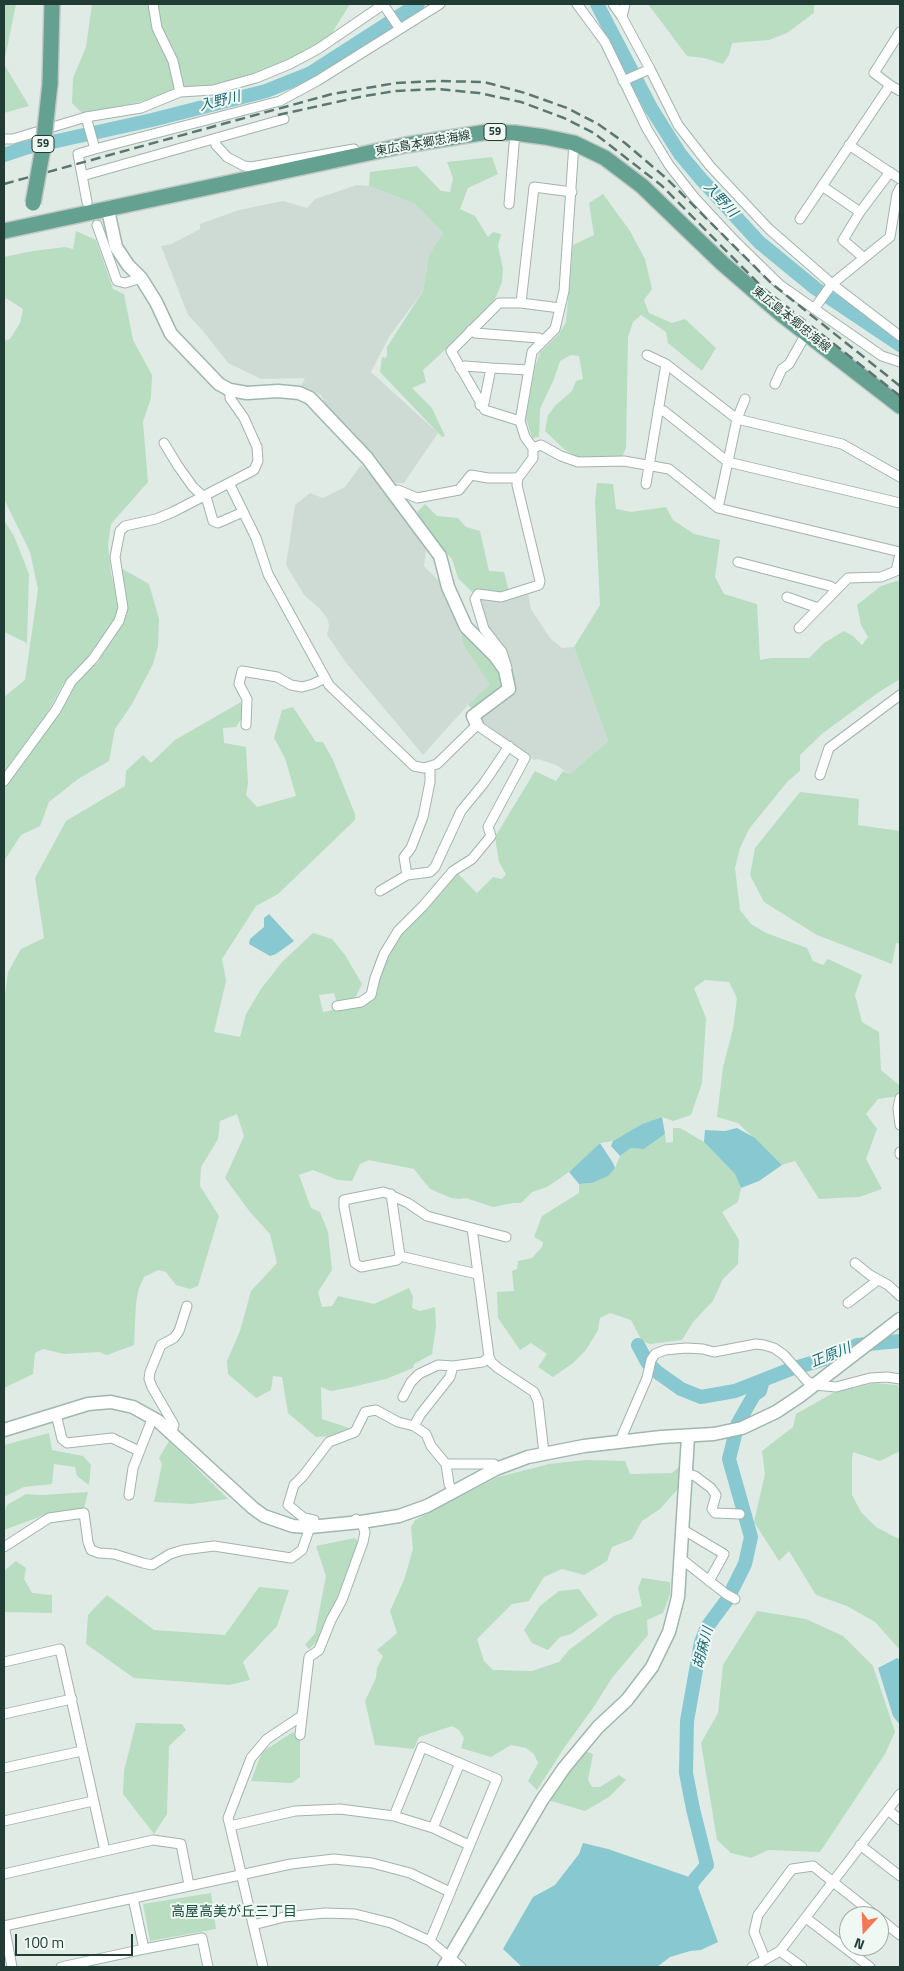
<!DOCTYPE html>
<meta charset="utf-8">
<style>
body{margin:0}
#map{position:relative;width:904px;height:1971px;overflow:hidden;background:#e0ebe6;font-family:"Titillium Web",sans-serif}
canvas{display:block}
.frame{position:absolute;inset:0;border:5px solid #213c34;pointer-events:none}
.north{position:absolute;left:839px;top:1906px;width:50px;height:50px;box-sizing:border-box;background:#f0f8f4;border:1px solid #9dada7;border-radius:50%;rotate:200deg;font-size:14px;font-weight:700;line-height:20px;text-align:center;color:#213c34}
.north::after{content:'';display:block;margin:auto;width:18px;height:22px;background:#f37956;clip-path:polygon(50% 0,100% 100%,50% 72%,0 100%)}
.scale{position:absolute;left:15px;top:1934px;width:118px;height:22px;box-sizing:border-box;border:2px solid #213c34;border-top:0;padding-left:6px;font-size:15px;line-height:18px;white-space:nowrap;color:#213c34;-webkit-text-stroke:4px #f0f8f4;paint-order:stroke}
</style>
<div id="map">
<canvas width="904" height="1971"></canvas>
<div class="frame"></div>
<div class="north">N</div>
<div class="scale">100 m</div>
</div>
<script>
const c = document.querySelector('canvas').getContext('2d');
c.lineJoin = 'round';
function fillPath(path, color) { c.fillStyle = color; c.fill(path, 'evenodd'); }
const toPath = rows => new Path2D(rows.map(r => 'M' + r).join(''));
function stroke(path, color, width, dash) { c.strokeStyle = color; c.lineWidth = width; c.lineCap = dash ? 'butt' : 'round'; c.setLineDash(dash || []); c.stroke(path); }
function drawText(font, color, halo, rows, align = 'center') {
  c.font = font + ' "Titillium Web","Noto Sans JP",sans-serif'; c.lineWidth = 4; c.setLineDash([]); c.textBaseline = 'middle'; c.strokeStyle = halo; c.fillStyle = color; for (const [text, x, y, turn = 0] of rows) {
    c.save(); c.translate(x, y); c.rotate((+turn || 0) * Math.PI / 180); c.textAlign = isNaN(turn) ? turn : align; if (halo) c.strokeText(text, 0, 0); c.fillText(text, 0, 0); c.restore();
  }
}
const built = toPath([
 [357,185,369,186,415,204,443,233,429,255,423,291,389,337,371,372,438,433,404,483,395,483,375,456,328,411,321,395,301,386,305,378,261,379,228,363,203,331,188,315,161,246,171,244,200,229,200,224,239,210,283,201,307,208,315,199],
 [361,465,374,478,426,549,424,566,441,583,445,598,453,607,463,645,491,684,468,705,423,755,347,664,327,635,329,625,327,618,319,608,304,595,286,565,295,505,310,493,323,498,345,487],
 [528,593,531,609,550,638,562,648,574,647,608,741,570,774,556,765,538,759,534,760,479,719,515,692,505,650,488,630,477,601,481,596,497,600]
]);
const green = toPath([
 [4,4,16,4,4,63],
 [92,4,350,4,321,51,252,75,84,115,72,103,73,78,86,47],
 [648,4,814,4,814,13,787,33,769,40,732,43,729,55,723,64,704,58,687,56],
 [4,64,29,106,4,113],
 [492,157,498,174,468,188,460,209,475,216,488,237,493,232,501,234,498,246,503,269,502,282,496,297,481,317,423,370,426,382,412,388,432,408,445,436,442,437,380,372,382,357,386,358,387,354,387,347,423,291,429,255,443,233,415,204,369,186,370,172,417,166,441,191,450,192,453,178,447,162],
 [603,194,630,231,645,259,652,289,644,300,649,313,672,323,685,319,716,348,702,371,668,343,666,332,641,315,633,322,628,337,626,448,621,459,580,459,564,449,545,431,548,415,556,405,572,391,576,381,583,379,579,356,571,355,560,361,554,379,540,409,539,437,532,438,526,418,535,367,540,353,559,334,566,322,573,245,594,235,589,203],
 [76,231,96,240,113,289,124,294,133,340,152,375,151,398,143,422,148,482,111,524,108,545,111,573,119,608,117,620,90,657,63,684,42,723,4,777,4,697,25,680,38,589,30,552,4,499,4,341,10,339,20,323,23,309,4,297,4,257,33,251,65,247,73,249],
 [597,483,613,484,616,509,631,512,666,507,673,520,694,534,720,540,715,577,724,594,757,604,760,660,771,658,809,658,824,643,844,631,853,636,862,645,868,637,861,625,857,605,881,586,900,580,900,679,879,692,823,733,800,755,800,771,788,781,749,829,740,848,735,868,740,910,751,924,766,933,807,948,813,961,823,965,828,959,862,975,855,995,862,1022,879,1032,881,1070,900,1086,898,1096,878,1099,866,1114,877,1129,866,1159,882,1189,859,1197,819,1199,795,1161,782,1165,738,1123,717,1117,723,1067,733,1029,737,998,729,982,705,980,694,988,706,1018,702,1083,691,1115,673,1121,662,1117,642,1124,613,1141,600,1143,569,1172,547,1187,532,1192,521,1203,513,1203,493,1207,466,1198,459,1199,451,1198,430,1189,414,1169,369,1160,360,1164,352,1181,338,1180,313,1170,299,1175,311,1208,320,1212,328,1232,332,1270,318,1292,322,1307,332,1306,338,1296,374,1304,409,1288,413,1297,412,1308,420,1311,435,1307,436,1327,432,1354,414,1364,413,1368,386,1379,352,1387,331,1391,321,1387,322,1419,349,1428,330,1436,316,1437,288,1413,282,1377,273,1376,271,1390,256,1398,228,1374,227,1361,240,1331,251,1291,277,1263,270,1234,250,1212,225,1178,244,1136,237,1114,220,1121,218,1139,201,1167,200,1186,219,1216,198,1286,190,1289,176,1285,166,1272,158,1270,144,1277,139,1288,136,1303,134,1345,107,1355,99,1352,64,1354,43,1349,35,1353,33,1374,4,1388,4,1002,8,972,21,949,44,938,35,878,66,821,125,786,126,771,143,755,151,763,175,740,241,702,243,716,236,727,223,728,224,743,246,747,248,784,246,795,257,807,296,796,285,758,274,738,282,710,293,707,316,742,323,742,333,760,355,814,355,820,278,894,256,906,222,959,226,981,214,1032,240,1037,246,1014,261,989,282,962,313,933,332,939,345,955,362,984,354,1000,337,1003,334,993,319,995,323,1012,362,1004,398,935,428,907,457,873,477,893,493,877,502,879,506,874,499,862,495,837,535,771,556,781,563,771,570,774,608,741,574,647,600,605,595,502],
 [425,504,437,516,458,518,466,527,480,531,489,571,504,572,509,591,500,594,472,592,458,578,452,559,425,529,417,512],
 [4,520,14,536,29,574,27,643,4,632],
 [119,567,149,584,159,619,158,646,153,664,132,704,115,729,109,761,78,779,49,802,40,826,21,835,4,861,4,786,21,764,74,684,87,669,98,663,104,649,122,622],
 [459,627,462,627,501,673,504,684,497,695,474,710,468,705,490,684,463,645],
 [800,792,859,799,858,825,900,831,900,943,896,943,892,964,817,935,764,902,750,875,755,848],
 [673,1128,680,1128,704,1142,735,1174,741,1188,738,1202,722,1212,739,1240,738,1264,723,1279,713,1301,693,1322,682,1340,650,1344,642,1341,631,1320,610,1313,600,1318,598,1330,586,1350,573,1363,553,1377,538,1367,547,1354,531,1343,520,1350,498,1318,497,1292,514,1291,512,1271,517,1269,518,1261,532,1258,542,1247,543,1242,534,1237,542,1216,579,1193,579,1184,592,1183,615,1168,620,1156,631,1148,644,1149,665,1134,666,1143,673,1142],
 [874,1383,897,1385,900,1388,900,1451,880,1461,853,1452,852,1459,852,1495,861,1512,876,1527,897,1538,900,1538,900,1650,875,1622,847,1606,816,1595,789,1551,779,1561,754,1522,765,1474,762,1451,793,1427,796,1414,833,1393],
 [49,1433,52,1450,83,1456,91,1465,89,1485,77,1476,75,1467,54,1464,52,1484,24,1487,4,1497,4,1445],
 [169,1441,228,1499,192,1504,154,1502,162,1464,159,1458],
 [585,1460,625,1461,630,1474,672,1473,680,1466,678,1489,660,1509,642,1521,632,1539,612,1547,607,1561,584,1575,562,1569,544,1577,529,1601,512,1604,477,1639,484,1661,493,1670,532,1671,559,1662,569,1650,614,1616,642,1606,638,1588,642,1578,670,1582,670,1594,663,1613,647,1620,648,1635,612,1678,593,1708,564,1748,537,1790,528,1781,538,1763,534,1754,526,1748,511,1745,491,1757,461,1748,464,1738,459,1730,452,1726,419,1737,414,1749,375,1745,365,1701,376,1678,377,1668,383,1656,377,1650,397,1633,390,1611,404,1580,413,1549,411,1527,415,1520,498,1477,549,1464],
 [88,1492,84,1509,47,1514,4,1530,4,1513,7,1505,26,1494,42,1495],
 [355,1538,359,1543,320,1639,309,1649,305,1645,315,1633,326,1576,316,1546],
 [16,1561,26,1568,24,1579,32,1593,52,1595,52,1613,4,1612,4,1571],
 [259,1587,289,1590,277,1626,243,1662,250,1680,229,1685,134,1678,86,1644,88,1615,107,1595,154,1630,225,1635],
 [579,1589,598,1615,571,1634,560,1637,548,1650,532,1643,524,1630,540,1606,559,1591],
 [757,1611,806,1619,843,1636,873,1666,895,1732,885,1754,820,1852,768,1850,751,1858,731,1853,717,1840,701,1743,718,1713,723,1665],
 [136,1723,182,1724,186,1730,169,1746,167,1814,154,1834,123,1794,124,1771],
 [293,1732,300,1739,300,1777,292,1783,251,1781,262,1752],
 [585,1751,593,1754,588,1780,592,1787,600,1787,619,1775,626,1780,609,1797,585,1811,548,1800,565,1773],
 [211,1893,216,1929,150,1941,143,1904]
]);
const water = toPath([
 [269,914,294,941,276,954,270,956,249,944,250,939,264,927,264,918],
 [662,1117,665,1134,644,1149,631,1148,620,1156,611,1146,613,1141,642,1124],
 [737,1128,755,1138,782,1165,759,1181,741,1188,735,1174,704,1142,705,1130,725,1131],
 [600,1143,613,1163,615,1168,608,1176,592,1183,579,1184,569,1172],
 [897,1658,900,1660,900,1725,893,1716,878,1668],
 [583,1843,608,1849,695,1879,718,1942,701,1950,690,1951,670,1957,657,1967,522,1967,503,1949,533,1897,555,1885,579,1854]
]);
const river = toPath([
 [597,4,651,108,680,154,701,179,759,242,815,288,900,345],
 [4,155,25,148,152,120,266,91,311,73,418,4],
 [638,1345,647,1362,657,1372,681,1389,701,1397,735,1391,791,1369,832,1357,857,1345,900,1341],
 [686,1894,695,1879,707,1865,693,1809,686,1773,687,1721,701,1642,707,1627,727,1600,745,1564,751,1537,729,1459,738,1423,754,1395,760,1391,763,1380]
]);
const street = toPath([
 [153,4,157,28,173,61,180,92],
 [383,4,400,29],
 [577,4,605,42,647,129,669,165,694,197,735,241,780,285,882,356,900,362],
 [613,4,622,17,650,69,678,125,710,166,769,229,832,284,900,336],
 [622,17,625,4],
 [623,81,650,69],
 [890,85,900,91],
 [86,117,141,108,180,92,213,90,256,78,290,64,318,49,384,4],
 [4,139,13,139,86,117,95,149,78,154,87,202],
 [215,139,216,145,227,157,244,166,251,167,354,149,356,153],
 [849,145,900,179],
 [95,149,280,101,317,81,440,4],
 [82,176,284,119],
 [822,186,860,212],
 [509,204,515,133],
 [800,219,890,85,874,73,900,32],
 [97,225,117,281,125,283,141,278],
 [863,257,843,240,860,212,890,172],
 [521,303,560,308],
 [814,309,832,284,890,237,897,194,900,188],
 [471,330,475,333,539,338,542,341],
 [647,355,666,364],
 [460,368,465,366,491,368],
 [775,384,782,369,789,364,806,334],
 [745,399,737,419,718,508,900,552],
 [480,405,484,403,491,368,529,370],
 [658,410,664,411,728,462,900,503],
 [520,421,485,410,451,351,499,303,521,303,534,187,572,192],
 [164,443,178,466,193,487,207,500,213,521,218,523,243,512],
 [533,448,541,445,561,456,578,462,624,461,669,469,718,508],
 [646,484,666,364,737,419,842,444,900,477],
 [230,485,256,538,268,574,329,685,414,766,424,768,437,764,477,725,525,758,488,827,491,836,472,859,453,871,423,906,398,931,384,954,375,978,371,995,361,1002,337,1006],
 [393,493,398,490,417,498,459,490,471,475,488,478,518,478],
 [738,562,830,586,836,590],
 [787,597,818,608],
 [799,628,848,578,881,577,896,571,900,554],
 [506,669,507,668,502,652,484,629,475,599,478,594,501,597,539,585,540,581,517,485,518,478,533,458,533,448,525,437,520,421,532,352,555,329,564,291,574,143],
 [246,725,247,699,239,684,242,671,277,677,291,685,302,687,313,684,325,678],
 [820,775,829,748,900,695],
 [4,781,56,710,71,682,93,659,119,621,123,608,115,557,120,531,125,526,156,519,173,512,254,470,258,461,257,447,244,418,230,398,230,390],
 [407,875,430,872,435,867,461,811,484,783,509,746],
 [380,891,407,875,404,857,411,848,423,817,430,782,430,767],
 [900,1098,898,1108,900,1125],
 [900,1152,900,1154],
 [391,1194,400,1256],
 [472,1228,506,1237],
 [855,1263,870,1275,888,1285,900,1296],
 [477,1274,400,1256,397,1260,361,1267,355,1263,344,1207,344,1200,384,1192,408,1203,427,1216,472,1228,489,1357,491,1362,498,1368,534,1392,538,1401,544,1453],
 [848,1303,878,1280],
 [403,1397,411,1382,419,1374,438,1365,453,1366],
 [56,1414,62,1439,67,1443,112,1438,139,1451],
 [414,1426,426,1434,431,1446,446,1464,449,1484,453,1492],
 [172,1432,174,1425,152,1387,149,1379,150,1372,161,1345,174,1338,179,1331,187,1306],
 [623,1441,622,1436,647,1378,651,1360,655,1354,665,1350,686,1348,703,1349,714,1352,756,1344,764,1345,774,1348,784,1355,807,1381,815,1385,836,1387,870,1378,887,1377,900,1379],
 [446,1464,494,1464,496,1469],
 [685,1473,695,1476,711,1488,716,1495,712,1509,715,1513,740,1514],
 [129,1495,133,1468,153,1417],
 [682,1532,687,1532,724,1554,709,1581],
 [4,1547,49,1518,84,1513,88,1542,91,1550,99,1553,114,1554,143,1563,152,1565,170,1554,183,1550,214,1546,291,1558,302,1550,310,1527,314,1523,314,1520,304,1518,288,1505,294,1485,303,1476,329,1442,355,1432,365,1412,376,1410,398,1422,414,1426,420,1415,450,1377,453,1366,483,1362,489,1357],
 [680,1560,684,1561,726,1594,735,1599],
 [4,1662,60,1649,105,1851],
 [4,1714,72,1699],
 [300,1735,302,1717],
 [4,1768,82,1751],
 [888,1810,900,1820],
 [394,1816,422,1747,497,1779,430,1941],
 [4,1821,93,1801],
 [230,1826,228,1818,251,1758,267,1739,300,1717,302,1717,309,1657,319,1650,331,1620,342,1600,363,1542,365,1532,361,1522,356,1519],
 [433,1828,460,1763],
 [860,1845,900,1876],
 [4,1874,153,1840,181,1844,189,1885],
 [133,1898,144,1949],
 [806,1918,870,1967],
 [879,1918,900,1935],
 [4,1925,12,1967],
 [253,1925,284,1917,325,1913,355,1914,391,1923,430,1941,461,1967],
 [4,1926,291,1864,334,1859,372,1863,410,1873,450,1892],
 [780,1951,802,1967],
 [765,1959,754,1932,758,1915,792,1869,813,1866,876,1916],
 [61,1967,144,1949,202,1938,208,1967],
 [263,1967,230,1826,295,1811,340,1809,394,1816,433,1828,469,1845],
 [752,1967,780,1951,900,1794]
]);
const secondary = toPath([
 [108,210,116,247,128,265,141,278,156,302,171,334,219,384,230,390,247,393,278,391,299,393,310,398,367,458,440,556,448,587,466,627,495,656,505,670,509,689,473,716,477,725],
 [4,1430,88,1404,111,1402,133,1407,158,1421,253,1508,264,1516,293,1526,310,1527,361,1522,399,1516,427,1506,496,1469,528,1457,584,1446,661,1437,714,1434,742,1428,776,1412,800,1396,900,1319],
 [444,1967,542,1800,564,1768,598,1727,627,1700,652,1667,669,1632,678,1597,688,1437]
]);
const primary = toPath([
 [50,84,52,4],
 [4,231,406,145,487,132,515,133,545,137,574,143,605,158,642,186,722,263,781,314,900,406]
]);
const rail = toPath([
 [278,115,364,96,396,91,437,89,479,93,521,102,564,118,594,133,661,185,763,288,900,396],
 [4,184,332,94,396,83,438,81,484,82,525,93,567,108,598,124,625,143,666,178,771,283,900,386]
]);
const primaryBridge = toPath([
 [33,203,43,148,50,84]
]);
const shields = [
 [495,132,22],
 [43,144,22]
];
const shieldNames = [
 ["59",495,132],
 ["59",43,144]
];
const streetNames = [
 ["東広島本郷忠海線",423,144,-10],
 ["東広島本郷忠海線",791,320,39]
];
const waterNames = [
 ["入野川",220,102,-14],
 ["入野川",720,200,47],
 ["正原川",831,1356,-22],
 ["胡麻川",704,1648,-75]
];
const neighbourhoodNames = [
 ["高屋高美が丘三丁目",234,1913]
];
fillPath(built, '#cedbd5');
fillPath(green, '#b8ddc1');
fillPath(water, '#87c8d1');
stroke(river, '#87c8d1', 14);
stroke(street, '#a3b3ad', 11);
stroke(secondary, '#9fb7ae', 15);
stroke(primary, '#c1c8c6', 18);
stroke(street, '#fff', 9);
stroke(secondary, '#fff', 12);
stroke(primary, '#64a190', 15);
stroke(rail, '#5b776f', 2.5, [10, 5]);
stroke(primaryBridge, '#c1c8c6', 18, []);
stroke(primaryBridge, '#64a190', 15);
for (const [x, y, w] of shields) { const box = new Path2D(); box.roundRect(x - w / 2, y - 8.5, w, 17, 4); c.fillStyle = '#f0f8f4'; c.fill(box); stroke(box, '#213c34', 1); }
drawText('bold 11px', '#213c34', null, shieldNames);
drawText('12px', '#213c34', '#f0f8f4', streetNames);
drawText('italic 14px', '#1b6b78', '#f0f8f4', waterNames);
drawText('14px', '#1d4e40', '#f0f8f4', neighbourhoodNames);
</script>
